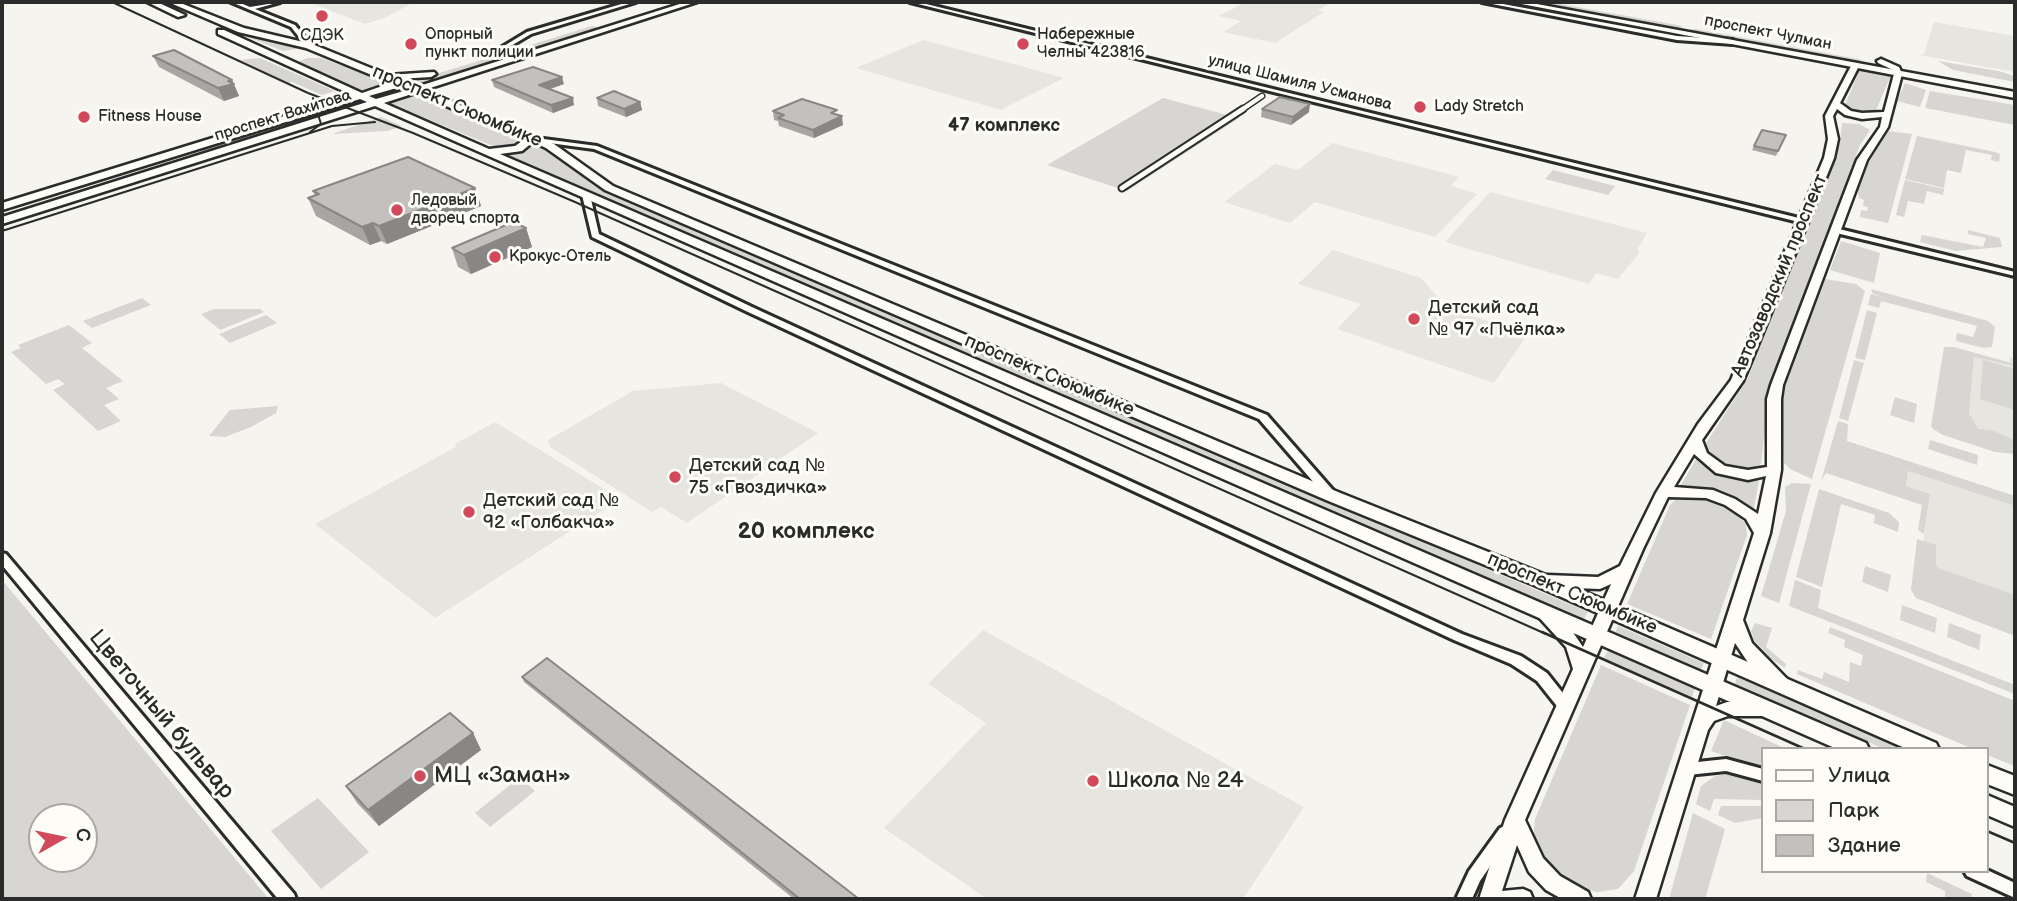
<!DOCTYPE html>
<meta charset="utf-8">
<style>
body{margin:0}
#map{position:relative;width:2017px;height:901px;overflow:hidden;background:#f5f4ef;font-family:"Balsamiq Sans",sans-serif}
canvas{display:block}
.frame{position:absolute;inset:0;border:4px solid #2b2b2b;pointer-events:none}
.legend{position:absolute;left:1761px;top:747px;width:228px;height:126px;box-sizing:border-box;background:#fdfcf7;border:2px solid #a9a8a5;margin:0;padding:9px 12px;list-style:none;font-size:21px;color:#2b2b2b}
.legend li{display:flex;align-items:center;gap:14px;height:35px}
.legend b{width:35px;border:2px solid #a9a8a5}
.north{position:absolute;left:28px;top:803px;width:70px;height:70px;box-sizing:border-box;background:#fdfcf7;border:2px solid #a9a8a5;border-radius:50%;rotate:81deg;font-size:19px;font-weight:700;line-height:28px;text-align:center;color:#2b2b2b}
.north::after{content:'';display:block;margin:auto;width:24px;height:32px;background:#d1495b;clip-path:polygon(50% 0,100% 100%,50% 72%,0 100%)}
</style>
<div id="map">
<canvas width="2017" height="901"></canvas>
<div class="frame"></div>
<ul class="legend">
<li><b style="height:9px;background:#fdfcf7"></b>Улица</li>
<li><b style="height:19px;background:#d7d6d2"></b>Парк</li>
<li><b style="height:19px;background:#c2c1be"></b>Здание</li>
</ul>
<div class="north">С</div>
</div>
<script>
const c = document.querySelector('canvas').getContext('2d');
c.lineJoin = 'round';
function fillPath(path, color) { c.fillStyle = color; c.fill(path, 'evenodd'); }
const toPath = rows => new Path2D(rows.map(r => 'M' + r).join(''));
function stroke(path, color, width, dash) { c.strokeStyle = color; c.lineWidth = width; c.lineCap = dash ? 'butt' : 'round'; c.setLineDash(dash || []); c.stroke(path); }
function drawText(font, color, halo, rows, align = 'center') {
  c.font = font + ' "Balsamiq Sans",sans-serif'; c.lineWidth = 6; c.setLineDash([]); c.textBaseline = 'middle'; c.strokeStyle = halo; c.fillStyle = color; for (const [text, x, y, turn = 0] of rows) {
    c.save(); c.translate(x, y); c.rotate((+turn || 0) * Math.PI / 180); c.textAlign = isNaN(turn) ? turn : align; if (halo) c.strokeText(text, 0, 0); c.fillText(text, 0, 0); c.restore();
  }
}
const built = toPath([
 [308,2,414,2,384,18,365,24],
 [1246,2,1332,2,1318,10,1324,12,1275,43,1223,32,1241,21,1219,16],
 [1934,22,2015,36,2015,72,1919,55,1924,54],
 [923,40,1021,66,1064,78,1001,110,856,68],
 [1332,143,1459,177,1451,186,1477,194,1435,237,1315,202,1290,223,1224,202,1275,164,1298,170],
 [1490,192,1647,233,1637,250,1640,252,1618,279,1596,273,1589,284,1445,242],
 [1333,250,1421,278,1447,308,1528,334,1494,383,1337,329,1361,304,1298,284],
 [1974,357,2015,366,2009,362,2009,357,2015,358,2015,440,1977,429,1969,413],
 [721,383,818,433,687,523,661,507,652,512,550,447,548,440,633,391],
 [495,422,620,499,435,618,315,524,456,447,455,444],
 [1908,471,2015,506,2015,613,1918,577,1929,558,1931,547,1923,544,1930,494,1906,486],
 [983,630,1304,807,1243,899,987,899,884,828,986,723,928,684]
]);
const green = toPath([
 [160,2,167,2,235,31,303,48,283,51],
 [1549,2,1683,26,1679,28,1683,32,1541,6,1548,5],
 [592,26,600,28,419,85,410,82],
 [1696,29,1863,60,1850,63,1688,30],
 [260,58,335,91,322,95,292,82,288,83,240,60],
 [307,58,321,58,389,83,364,91,298,62],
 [1938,61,1998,71,2015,76,2015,82,1953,70],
 [1860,69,1891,75,1874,115,1851,112,1844,107],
 [1905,83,1926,90,1920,107,1897,101],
 [1930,91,2015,105,2015,125,1925,108],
 [413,93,521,139,520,141,511,147,498,148,386,102],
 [1163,98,1239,118,1127,191,1047,165],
 [356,99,364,102,205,151,199,148],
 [381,117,402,126,387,131,332,134],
 [1842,123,1859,124,1870,130,1860,145,1770,383,1761,464,1757,468,1749,470,1720,465,1707,454,1706,443,1748,378,1840,143],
 [1888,131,1912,134,1888,223,1860,217,1861,210,1867,211,1868,207,1863,206,1864,200,1859,198,1857,190,1868,164],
 [1917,136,1995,152,2000,154,1999,162,1991,160,1992,155,1966,150,1961,173,1947,170,1944,188,1905,179],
 [532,145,548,150,606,193,1588,612,1584,619,508,155],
 [1553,170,1615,186,1608,195,1545,179],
 [1905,180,1944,189,1943,195,1927,191,1924,204,1908,201,1904,217,1896,215],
 [1968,230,2000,238,2002,247,1956,251,1920,242,1922,235,1983,247,1986,238,1968,234],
 [1841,241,1880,253,1874,283,1830,270],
 [1825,279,1856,284,1865,291,1812,479,1790,469,1784,463,1782,401,1784,387],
 [1871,289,1988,321,1995,327,1992,347,1984,348,1956,341,1957,333,1973,337,1977,326,1881,301,1879,308,1868,305,1871,294,1897,302,1873,294],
 [142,298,151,305,92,328,83,321],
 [214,309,260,309,264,312,220,330,201,314],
 [1867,310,1877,313,1865,360,1855,358],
 [266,315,277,323,230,343,219,334],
 [69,325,92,343,82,348,123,381,106,388,119,399,104,405,121,421,98,431,53,390,65,384,58,379,46,384,11,352,21,348,18,345],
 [1944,347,1954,347,2015,364,2015,366,1974,357,1969,413,1978,429,1991,430,2015,440,2015,454,1995,452,1943,435,1933,429,1931,426],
 [1854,360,1864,363,1848,421,1839,418],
 [1983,360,2015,369,2015,410,1980,399],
 [1895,397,1917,404,1914,423,1890,415],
 [278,406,276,413,251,427,225,437,209,436,230,410],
 [1838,421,1848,424,1847,441,2015,496,2015,506,1908,471,1906,486,1930,494,1924,534,1922,533,1918,530,1922,505,1826,473,1821,481],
 [1930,440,1978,455,1977,465,1928,449],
 [1696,459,1728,477,1759,481,1753,513,1719,493,1681,485],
 [1792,483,1811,484,1779,603,1761,596,1786,511,1785,487],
 [1819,489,1889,513,1899,522,1898,532,1874,523,1875,515,1841,504,1822,587,1796,577],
 [1687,496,1707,498,1730,506,1746,524,1747,535,1711,639,1627,604,1670,505,1677,498],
 [1917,539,1936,545,1936,565,1938,568,2015,595,2015,636,1916,598,1911,590],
 [1865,566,1891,575,1888,592,1862,582],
 [2,580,269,899,2,899],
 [42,817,84,817,84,859,42,859],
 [1795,580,1821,590,1818,608,2015,685,2015,694,1789,606],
 [1902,605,1937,618,1935,633,1900,620],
 [1755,623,1772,628,1766,647,1786,664,1785,668,1770,658,1754,640,1751,631],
 [1949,623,1981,635,1979,650,1947,637],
 [1618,626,1704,663,1701,670,1615,632],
 [1830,627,2015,701,2015,766,1987,755,1987,749,1973,749,1797,674,1798,670,1822,679,1824,672,1849,682,1850,662,1861,666,1863,655,1844,647,1845,640,1828,633],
 [1608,650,1695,688,1692,697,1604,658],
 [1601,665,1690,705,1634,871,1618,889,1597,892,1585,889,1560,876,1541,855,1536,844,1534,832,1535,819],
 [1737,677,1785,698,1903,749,1884,749,1735,684],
 [1724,720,1786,749,1763,749,1763,769,1711,751],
 [1726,774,1738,774,1763,781,1763,800,1714,799,1710,811,1696,804,1701,786,1715,776],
 [520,777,535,791,490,827,475,813],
 [318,798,369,852,321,889,271,831],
 [1721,806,1763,806,1763,818,1735,823,1718,815],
 [1693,813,1725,829,1722,840,1705,899,1669,899],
 [1927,873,1972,894,1971,899,1945,899,1945,891,1926,882]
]);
const pedestrianFar1 = toPath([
 [1240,111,1262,96]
]);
const pedestrian = toPath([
 [1122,188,1243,109]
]);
const minor = toPath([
 [231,2,238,2,250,7,280,2,255,9,295,25,312,46,307,47,291,27,231,2],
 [628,2,636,2,531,34,494,56,489,55,527,32,628,2],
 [910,2,918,2,1803,219,1807,221,1803,223,910,2],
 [1482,2,1492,2,1677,36,1733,40,1736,42,1733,44,1677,40,1482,2],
 [536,138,597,146,1267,415,1338,496,1332,500,1328,499,1259,419,594,149,534,141,534,139,536,138],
 [583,193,590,195,599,234,754,308,1462,634,1521,656,1547,673,1570,702,1572,706,1570,710,1565,711,1560,710,1537,681,1511,664,1454,640,748,312,592,237,582,195,583,193],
 [1832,228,1835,228,2015,272,2015,276,1832,232,1832,228],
 [2,553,6,554,294,894,296,899,278,899,2,565,2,553],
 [1726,759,1763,769,1763,781,1726,771,1688,775,1683,773,1681,769,1683,765,1688,763,1726,759],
 [1505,826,1510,828,1513,833,1480,881,1472,899,1456,899,1469,871,1500,828,1505,826],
 [1987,870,2015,883,2015,898,1967,876,1964,871,1987,870]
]);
const tertiary = toPath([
 [1881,59,1899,67,1902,74,1888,127,1867,160,1783,385,1781,399,1781,470,1770,533,1743,620,1752,643,1790,682,1787,687,1781,689,1775,687,1749,664,1735,643,1716,706,1727,702,1761,702,1767,704,1770,709,1767,714,1761,716,1728,716,1714,721,1708,730,1656,899,1635,899,1754,533,1746,519,1725,505,1706,498,1668,497,1643,549,1525,820,1543,858,1560,876,1588,892,1591,899,1562,899,1546,890,1529,872,1517,845,1502,891,1523,889,1530,892,1533,899,1479,899,1505,820,1573,669,1566,647,1536,614,1538,610,1544,608,1550,610,1568,625,1583,647,1611,584,1600,589,1547,587,1541,585,1539,581,1541,577,1547,575,1598,577,1620,566,1656,493,1698,424,1731,380,1824,158,1828,139,1825,116,1852,64,1859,66,1840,103,1851,111,1862,113,1884,112,1894,74,1893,70,1878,63,1877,61,1881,59],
 [1837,109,1845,115,1862,119,1882,117,1880,127,1857,160,1771,385,1767,399,1767,467,1748,470,1725,466,1707,453,1702,440,1743,381,1749,367,1834,158,1838,139,1833,116,1837,109],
 [1694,454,1716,473,1748,480,1766,476,1758,514,1735,499,1713,490,1674,487,1694,454]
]);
const secondary = toPath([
 [147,2,157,2,185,15,178,17,147,2],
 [168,2,178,2,244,28,312,44,388,75,434,72,436,74,431,77,398,79,416,87,686,2,697,2,424,90,554,144,613,186,1338,492,1546,575,1936,743,1939,749,1907,749,1534,585,1326,500,605,190,546,148,533,142,522,151,500,154,1866,743,1869,749,1837,749,375,106,2,224,2,217,367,102,360,99,2,210,2,203,352,95,218,34,218,30,224,30,362,93,391,83,306,48,238,32,168,2],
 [400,87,407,90,376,99,369,96,400,87],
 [415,93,525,139,515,146,489,149,384,103,415,93],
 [1511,2,1526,2,2015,92,2015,98,1511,2],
 [1987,765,2015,776,2015,795,1987,784,1987,765],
 [1987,795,2015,807,2015,827,1987,815,1987,795]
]);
const tramFar1 = toPath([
 [112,2,308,93,413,133,575,202,1546,634],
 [310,132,321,124,313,98],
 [2,231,332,126,375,122]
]);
const tram = toPath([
 [1542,632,1805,749],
 [1987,831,2015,843]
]);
const wall = toPath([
 [153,56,232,80,239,96,224,101,159,67],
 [492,80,564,84,550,89,574,105,553,113,494,87],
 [597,98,640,102,642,110,626,117,598,106],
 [1262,109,1309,112,1291,125,1261,117],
 [773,111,837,115,843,125,814,138,779,126,778,121,774,120],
 [1762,130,1786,135,1776,156,1752,150],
 [475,188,481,206,387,244,381,241,370,245,316,216,308,198,315,195,313,191],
 [526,228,532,247,471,274,458,267,452,248],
 [522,677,859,899,794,899,524,682],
 [473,733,481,750,379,826,357,803,346,786]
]);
const shadedWall = toPath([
 [562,77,564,84,541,92,539,85],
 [232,80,239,96,224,101,218,88,228,81],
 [573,98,574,105,553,113,551,105],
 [640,102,642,110,626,117,624,109],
 [1310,104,1309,112,1291,125,1293,117],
 [842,116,843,125,814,138,813,130],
 [475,188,481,206,387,244,379,226],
 [373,223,381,241,370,245,362,227],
 [526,228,532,247,471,274,464,255],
 [473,733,481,750,379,826,368,810]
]);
const building = toPath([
 [174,50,232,80,228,81,234,84,218,88,153,56,174,50],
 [533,67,562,77,539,85,573,98,551,105,492,80,533,67],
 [614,91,640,102,624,109,597,98,614,91],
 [1280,97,1310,104,1293,117,1262,109,1280,97],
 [802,99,837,110,831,113,842,116,813,130,778,118,784,115,773,111,802,99],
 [1762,130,1786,135,1778,151,1754,146,1762,130],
 [408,157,475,188,379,226,373,223,362,227,308,198,319,194,313,191,408,157],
 [513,222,526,228,464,255,452,248,513,222],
 [547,658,859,899,800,899,522,677,547,658],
 [450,713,473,733,368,810,346,786,450,713]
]);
const markers = [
 [322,16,7,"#d1495b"],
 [411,44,7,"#d1495b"],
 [1023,44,7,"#d1495b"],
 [1420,107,7,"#d1495b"],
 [84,117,7,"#d1495b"],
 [397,210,7,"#d1495b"],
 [495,257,7,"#d1495b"],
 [1414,319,7,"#d1495b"],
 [675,477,7,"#d1495b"],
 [469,512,7,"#d1495b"],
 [420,776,7,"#d1495b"],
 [1093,781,7,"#d1495b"]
];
const farStreetnames = [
 ["проспект Чулман",1768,33,11],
 ["улица Шамиля Усманова",1300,83,14],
 ["проспект Вахитова",283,116,-17]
];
const farPoinames = [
 ["Опорный",425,35],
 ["пункт полиции",425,53],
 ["Набережные",1037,35],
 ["Челны 423816",1037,53],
 ["СДЭК",322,36,"center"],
 ["Lady Stretch",1434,107],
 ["Fitness House",98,117],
 ["Ледовый",411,201],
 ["дворец спорта",411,219],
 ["Крокус-Отель",509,257]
];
const streetNames = [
 ["проспект Сююмбике",457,107,23],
 ["Автозаводский проспект",1780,276,-67],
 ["проспект Сююмбике",1049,376,23],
 ["проспект Сююмбике",1572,594,23]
];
const farQuarternames = [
 ["47 комплекс",1004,126]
];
const poiNames = [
 ["Детский сад",1428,308],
 ["№ 97 «Пчёлка»",1428,330],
 ["Детский сад №",689,466],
 ["75 «Гвоздичка»",689,488],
 ["Детский сад №",483,501],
 ["92 «Голбакча»",483,523]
];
const quarterNames = [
 ["20 комплекс",806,532]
];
const nearStreetnames = [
 ["Цветочный бульвар",161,715,50]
];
const nearPoinames = [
 ["МЦ «Заман»",434,776],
 ["Школа № 24",1107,781]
];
fillPath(built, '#e6e5e0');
fillPath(green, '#d7d6d2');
stroke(pedestrianFar1, '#2b2b2b', 7);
stroke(pedestrian, '#2b2b2b', 9);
stroke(minor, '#2b2b2b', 6);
stroke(tertiary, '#2b2b2b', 5);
stroke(secondary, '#2b2b2b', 5);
stroke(pedestrianFar1, '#fdfcf7', 4.5);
stroke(pedestrian, '#fdfcf7', 5);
fillPath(minor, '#fdfcf7');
fillPath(tertiary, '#fdfcf7');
fillPath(secondary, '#fdfcf7');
stroke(tramFar1, '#2b2b2b', 2);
stroke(tram, '#2b2b2b', 2.5);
fillPath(wall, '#a7a6a3');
fillPath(shadedWall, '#888785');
fillPath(building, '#c2c1be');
stroke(building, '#888785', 2);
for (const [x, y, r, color] of markers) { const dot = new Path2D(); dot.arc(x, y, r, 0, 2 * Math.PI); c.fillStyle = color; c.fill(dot); stroke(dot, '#fdfcf7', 2.5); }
drawText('16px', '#2b2b2b', '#fdfcf7', farStreetnames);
drawText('16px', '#2b2b2b', '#fdfcf7', farPoinames, 'left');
drawText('19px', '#2b2b2b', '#fdfcf7', streetNames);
drawText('bold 19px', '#2b2b2b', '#fdfcf7', farQuarternames);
drawText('19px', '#2b2b2b', '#fdfcf7', poiNames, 'left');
drawText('bold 23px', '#2b2b2b', '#fdfcf7', quarterNames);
drawText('23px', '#2b2b2b', '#fdfcf7', nearStreetnames);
drawText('23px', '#2b2b2b', '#fdfcf7', nearPoinames, 'left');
</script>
